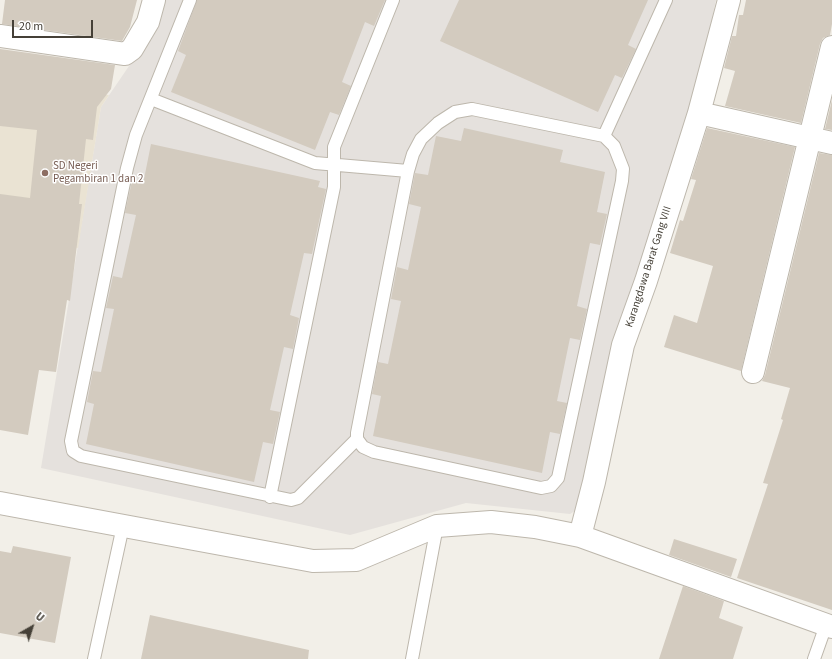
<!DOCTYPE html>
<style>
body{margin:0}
#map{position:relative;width:832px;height:659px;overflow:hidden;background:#f2efe8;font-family:"Source Sans 3",sans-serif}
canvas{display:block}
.north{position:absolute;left:12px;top:607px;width:40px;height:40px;-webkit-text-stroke:3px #fff;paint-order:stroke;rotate:39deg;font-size:11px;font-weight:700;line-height:16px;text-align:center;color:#454037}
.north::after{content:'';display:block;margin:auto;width:14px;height:18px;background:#454037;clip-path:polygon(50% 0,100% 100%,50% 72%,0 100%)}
.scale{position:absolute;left:12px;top:20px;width:81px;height:18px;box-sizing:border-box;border:2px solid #454037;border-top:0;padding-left:5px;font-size:12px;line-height:14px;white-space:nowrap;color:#454037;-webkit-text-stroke:3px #fff;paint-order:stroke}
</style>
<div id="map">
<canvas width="832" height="659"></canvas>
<div class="north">U</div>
<div class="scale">20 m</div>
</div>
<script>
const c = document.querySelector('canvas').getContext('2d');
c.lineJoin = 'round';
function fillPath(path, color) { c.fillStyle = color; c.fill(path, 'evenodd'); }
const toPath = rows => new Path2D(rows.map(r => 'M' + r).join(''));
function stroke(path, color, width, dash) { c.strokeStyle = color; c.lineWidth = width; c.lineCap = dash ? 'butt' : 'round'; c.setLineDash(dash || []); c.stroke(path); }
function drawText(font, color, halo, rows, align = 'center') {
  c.font = font + ' "Source Sans 3",sans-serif'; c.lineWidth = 3; c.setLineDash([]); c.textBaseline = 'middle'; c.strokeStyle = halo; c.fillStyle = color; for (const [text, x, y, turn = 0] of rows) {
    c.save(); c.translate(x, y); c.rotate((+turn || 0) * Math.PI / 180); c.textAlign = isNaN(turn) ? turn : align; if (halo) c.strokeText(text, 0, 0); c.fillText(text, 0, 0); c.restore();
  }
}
const industrial = toPath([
 [164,0,716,0,687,139,621,317,578,509,570,514,466,503,350,535,41,468,101,107,157,25]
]);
const education = toPath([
 [0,82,109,95,101,107,78,248,0,239]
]);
const building = toPath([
 [5,0,137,0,130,27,122,41,2,24],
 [197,0,385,0,374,26,365,22,342,82,351,86,339,115,330,112,315,150,171,92,186,55,178,51],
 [459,0,648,0,628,45,636,49,622,78,615,75,598,112,440,41],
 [746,0,832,0,832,24,830,35,823,38,820,44,801,123,725,106,735,71,724,68,732,36,736,36,739,15,743,15],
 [0,49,115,65,111,89,97,107,93,140,86,139,79,204,82,204,70,301,67,300,56,372,39,370,28,435,0,430,0,194,30,198,37,130,0,126],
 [832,100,832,130,825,129],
 [464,128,563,150,560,162,605,172,597,212,607,214,600,245,590,243,577,306,587,309,580,340,570,338,557,401,567,403,560,434,550,432,542,473,373,436,381,396,372,394,378,362,388,364,401,301,391,299,397,267,408,270,421,207,409,204,415,173,428,175,436,136,461,141],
 [707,128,795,147,741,371,664,347,674,315,697,323,713,266,670,253,680,220,683,221,696,180,691,179],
 [151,144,320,181,318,187,326,189,312,254,304,253,290,315,299,318,293,349,284,347,270,410,280,412,273,444,263,442,254,482,86,444,94,404,87,402,93,371,101,372,114,309,106,308,113,276,122,278,136,215,125,213,132,181,143,184],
 [819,153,832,155,832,610,737,578,768,484,763,483,783,420,781,419,790,388,762,381,765,375],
 [674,539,737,559,731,577,669,555],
 [13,546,71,557,55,643,0,633,0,551,11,553],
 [683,586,724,601,719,618,743,627,733,659,659,659],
 [150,615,309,650,308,659,141,659]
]);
const lane = toPath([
 [190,0,136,135,127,168,71,441,73,451,81,456,291,500,298,498,357,439],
 [151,99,315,163,408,171],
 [472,109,604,136,614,146,623,169,622,181,558,478,551,486,541,488,374,452,363,447,357,439,357,433,408,171,413,154,421,139,438,123,455,112,472,109],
 [604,136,666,0],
 [270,497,334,187,334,147,393,0],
 [94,659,123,526],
 [412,659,437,526],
 [814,659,826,625]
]);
const street = toPath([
 [0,36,125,54,132,49,148,22,154,0],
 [699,113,832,143],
 [753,372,832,47],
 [0,503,313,561,356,560,437,526,491,522,535,527,580,536,832,627],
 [580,536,594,482,623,345,646,281,699,113,729,0]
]);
const markers = [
 [45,173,4,"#8d6e63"]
];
const educationNames = [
 ["SD Negeri",53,167],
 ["Pegambiran 1 dan 2",53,180]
];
const streetNames = [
 ["Karangdawa Barat Gang VIII",649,267,-72]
];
fillPath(industrial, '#e5e1dd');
fillPath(education, '#eae3d3');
fillPath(building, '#d3cbbf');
stroke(lane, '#bdb7ac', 14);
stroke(street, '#bdb7ac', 24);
stroke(lane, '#fff', 12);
stroke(street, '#fff', 22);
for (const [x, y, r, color] of markers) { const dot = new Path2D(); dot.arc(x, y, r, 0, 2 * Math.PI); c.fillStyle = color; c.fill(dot); stroke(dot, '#fff', 1.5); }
drawText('11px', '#785e54', '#fff', educationNames, 'left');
drawText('11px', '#454037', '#fff', streetNames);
</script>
